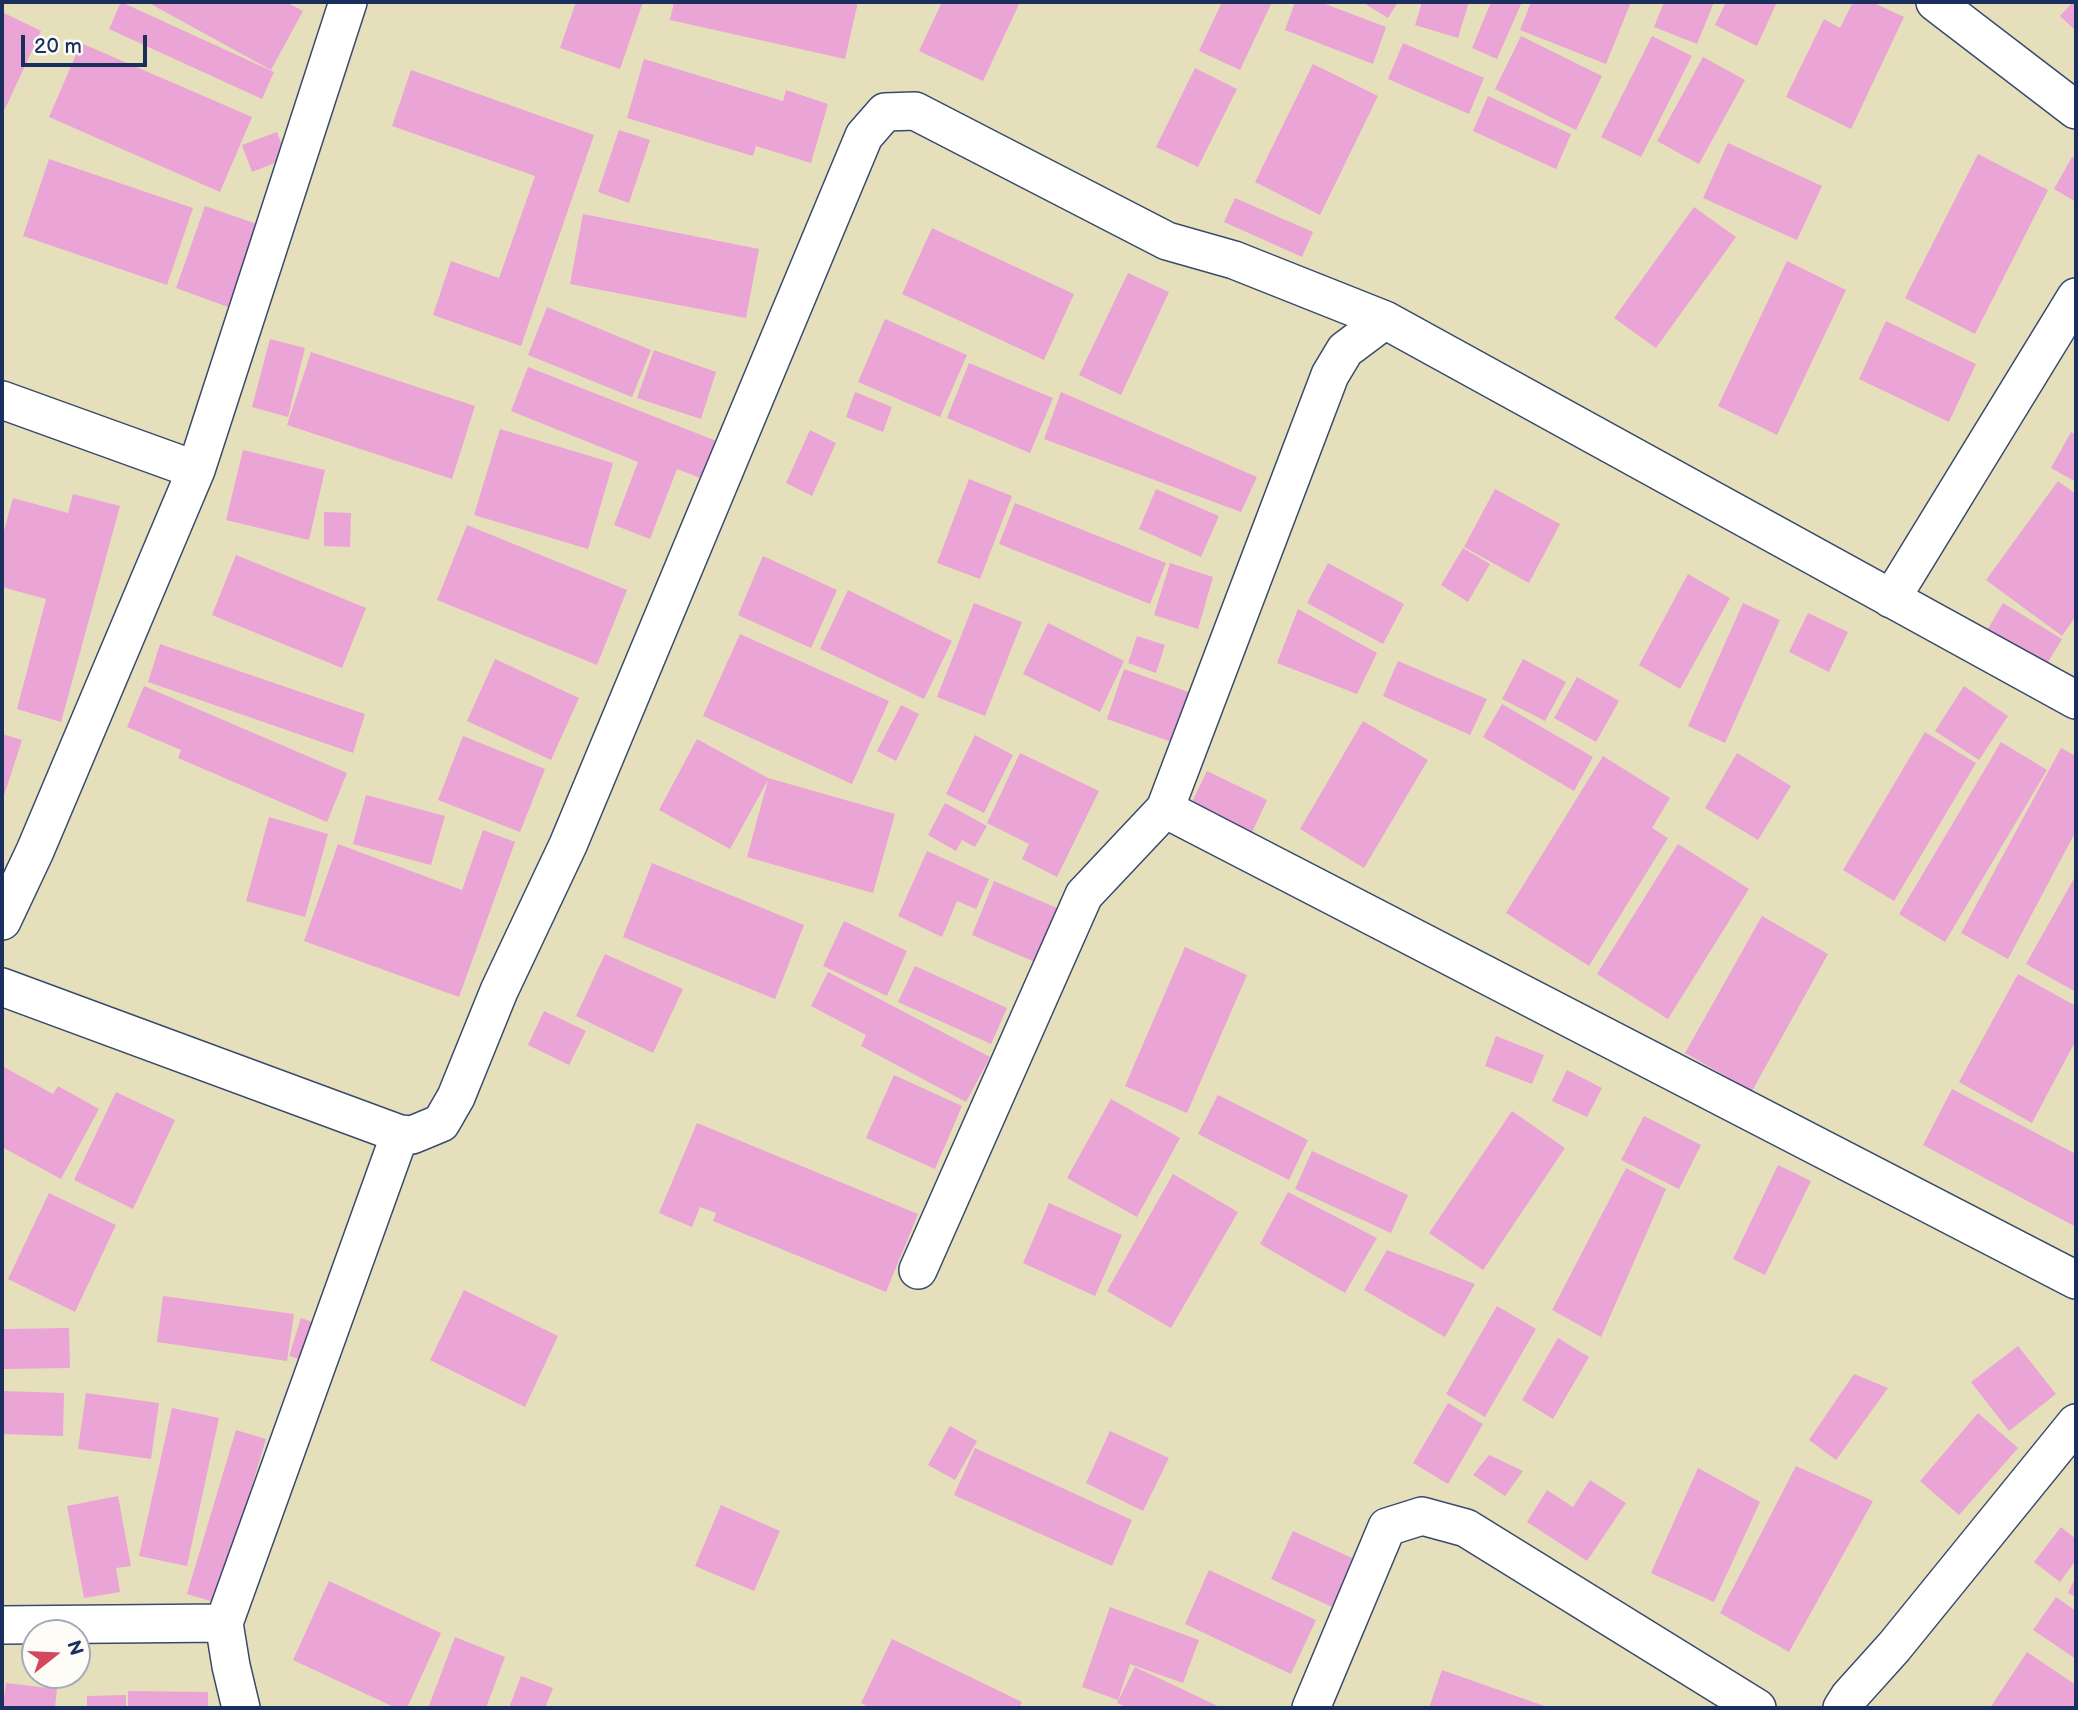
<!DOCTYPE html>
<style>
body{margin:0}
#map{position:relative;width:2078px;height:1710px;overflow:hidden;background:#e5e0bb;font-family:"Balsamiq Sans",sans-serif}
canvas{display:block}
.frame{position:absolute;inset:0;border:4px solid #1b2f5e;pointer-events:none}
.north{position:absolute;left:21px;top:1619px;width:70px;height:70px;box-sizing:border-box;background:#fdfcf7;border:2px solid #a3aaba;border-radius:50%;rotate:72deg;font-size:19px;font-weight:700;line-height:28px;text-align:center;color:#1b2f5e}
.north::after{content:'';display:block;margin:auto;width:24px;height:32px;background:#d1495b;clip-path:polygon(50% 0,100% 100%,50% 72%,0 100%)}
.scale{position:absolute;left:21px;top:35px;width:126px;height:32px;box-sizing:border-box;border:4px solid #1b2f5e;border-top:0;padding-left:9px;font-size:21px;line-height:24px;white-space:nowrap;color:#1b2f5e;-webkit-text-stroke:5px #fdfcf7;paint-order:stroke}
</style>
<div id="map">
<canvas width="2078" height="1710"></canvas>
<div class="frame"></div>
<div class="north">N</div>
<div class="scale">20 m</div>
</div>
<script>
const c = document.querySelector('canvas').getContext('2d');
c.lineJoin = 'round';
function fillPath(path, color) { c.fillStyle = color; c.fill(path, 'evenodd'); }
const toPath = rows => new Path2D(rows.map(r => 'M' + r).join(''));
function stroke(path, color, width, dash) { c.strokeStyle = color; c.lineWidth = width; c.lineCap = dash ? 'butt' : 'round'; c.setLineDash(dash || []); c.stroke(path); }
const building = toPath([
 [121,2,274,72,262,99,109,29],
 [147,2,286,2,303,11,271,70],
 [576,2,643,2,620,69,560,48],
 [674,2,858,2,845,59,670,20],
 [942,2,1020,2,983,81,919,51],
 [1222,2,1272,2,1240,70,1199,51],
 [1295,2,1320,2,1386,27,1373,64,1285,30],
 [1362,2,1398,2,1388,18],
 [1422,2,1469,2,1458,38,1415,25],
 [1491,2,1522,2,1497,59,1472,48],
 [1531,2,1631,2,1606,64,1520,30],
 [1664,2,1714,2,1697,44,1654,27],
 [1726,2,1777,2,1757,46,1715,25],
 [1853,2,1872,2,1904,17,1851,129,1786,97,1824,19,1840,28],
 [2073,2,2076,2,2076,31,2060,16],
 [2,12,41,31,5,109,2,107],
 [1521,36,1602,76,1576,130,1495,89],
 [1652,36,1692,56,1641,157,1601,137],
 [81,43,252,117,220,192,49,117],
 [1403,43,1484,78,1469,114,1388,79],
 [1703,57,1745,80,1699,164,1657,141],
 [644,59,783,101,786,90,828,104,811,163,756,146,753,156,627,118],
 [1313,64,1378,96,1320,215,1255,182],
 [1195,68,1237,89,1198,167,1156,147],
 [411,70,594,135,521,346,433,315,451,261,499,278,535,176,392,126],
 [1488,96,1571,134,1556,169,1473,131],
 [619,130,650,140,629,203,598,192],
 [277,132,287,158,252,172,242,145],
 [1728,143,1822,186,1797,240,1703,198],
 [1978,154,2048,190,1975,334,1905,298],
 [2072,157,2076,159,2076,202,2054,189],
 [49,159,193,208,167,285,23,236],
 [1235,198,1313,232,1302,257,1224,222],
 [205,206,257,224,228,307,176,288],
 [1694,207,1736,237,1656,348,1614,318],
 [583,214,759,249,746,318,570,284],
 [932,228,1074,294,1044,360,902,294],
 [1787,261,1846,290,1777,435,1718,406],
 [1128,273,1169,292,1121,395,1079,375],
 [547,307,651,350,632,397,528,355],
 [885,319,967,355,940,417,858,382],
 [1886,321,1976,364,1949,422,1859,379],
 [270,339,305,348,288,417,252,407],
 [654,350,716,372,701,419,637,398],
 [311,352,475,406,452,479,287,425],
 [969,363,1053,398,1030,453,947,418],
 [528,367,719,442,705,480,677,469,650,539,614,525,638,462,511,411],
 [855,392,892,407,883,432,846,417],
 [1061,392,1257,477,1241,512,1044,439],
 [500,429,613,463,588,549,474,515],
 [810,430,836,443,812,496,786,483],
 [2071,432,2076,435,2076,482,2051,468],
 [243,450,325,470,309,540,226,520],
 [969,479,1012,496,980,579,937,563],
 [2058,481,2076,494,2076,616,2062,636,1986,580],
 [1156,489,1219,516,1201,557,1139,529],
 [1495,489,1560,524,1529,583,1464,547],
 [73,494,120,506,61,722,17,709,46,599,2,587,2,538,13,498,68,513],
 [1015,503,1166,563,1150,604,999,544],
 [324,512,351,513,350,547,324,546],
 [467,525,627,590,597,665,437,600],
 [1463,548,1490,564,1468,602,1441,585],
 [236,555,366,608,342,668,212,615],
 [763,556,837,590,811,648,738,615],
 [1170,563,1213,577,1198,629,1154,615],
 [1328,563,1404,604,1383,644,1307,603],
 [1688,574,1730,598,1680,689,1639,665],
 [848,590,952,641,924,699,820,649],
 [974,603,1022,622,985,716,937,697],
 [1743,603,1780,620,1725,743,1688,726],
 [2003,603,2062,639,2044,669,1985,634],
 [1298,609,1377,653,1357,694,1277,663],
 [1808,613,1848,632,1829,672,1789,652],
 [1048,623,1124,661,1100,712,1023,674],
 [740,634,889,701,852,784,703,716],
 [1137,636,1165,645,1156,673,1128,663],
 [160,644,365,714,353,753,148,682],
 [495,659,579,698,551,760,467,721],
 [1523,659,1566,682,1545,721,1502,699],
 [1398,661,1487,699,1470,735,1383,696],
 [1124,669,1197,695,1180,745,1107,719],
 [1577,677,1619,701,1596,742,1554,718],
 [144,686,347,773,327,822,178,758,181,750,127,727],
 [1964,686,2008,716,1979,760,1935,731],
 [1502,704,1593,757,1574,791,1483,737],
 [901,705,919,714,896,761,877,751],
 [1363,721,1428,760,1364,868,1300,829],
 [1925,732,1976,763,1894,901,1843,870],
 [2,734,22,740,2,802],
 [975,735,1013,755,984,813,946,794],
 [463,736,545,769,520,832,438,800],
 [697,739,768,778,895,814,873,893,747,857,768,780,730,849,659,810],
 [2001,742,2047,770,1945,942,1899,914],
 [2061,748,2076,756,2076,831,2008,959,1961,933],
 [1020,753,1099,791,1057,877,1022,859,1029,844,987,823],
 [1737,753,1791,786,1758,840,1705,808],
 [1603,756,1670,798,1652,828,1668,838,1589,966,1506,913],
 [1207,771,1267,800,1248,841,1187,812],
 [366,795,445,816,431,865,353,844],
 [945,803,987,826,975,847,962,840,956,851,928,835],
 [269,817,328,834,305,917,246,901],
 [483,830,515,842,459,997,304,941,338,844,462,890],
 [1678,844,1749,889,1668,1019,1597,974],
 [927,851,989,879,976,909,957,901,942,937,898,916],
 [652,863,804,925,775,999,623,937],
 [2076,875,2076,992,2026,964],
 [994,881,1057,908,1035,962,972,935],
 [1762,916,1828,954,1752,1091,1685,1053],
 [844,921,907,951,887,996,823,966],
 [1185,947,1247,975,1187,1113,1125,1086],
 [605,954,683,989,653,1053,576,1016],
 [915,966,1007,1008,991,1044,898,1002],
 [828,972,990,1057,966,1102,861,1046,866,1035,811,1006],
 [2018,974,2076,1006,2076,1040,2032,1123,1959,1082],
 [544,1011,586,1031,569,1065,528,1045],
 [1496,1036,1544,1055,1532,1084,1485,1066],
 [2,1066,53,1094,58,1086,99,1109,61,1179,2,1147],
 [1567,1070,1602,1088,1587,1117,1552,1101],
 [894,1075,962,1106,935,1169,866,1138],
 [1952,1089,2076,1154,2076,1227,1923,1145],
 [116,1092,175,1120,133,1209,74,1180],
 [1218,1095,1308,1140,1289,1180,1198,1134],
 [1111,1099,1180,1138,1137,1217,1067,1178],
 [1512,1111,1565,1148,1483,1270,1429,1233],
 [1644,1116,1701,1145,1679,1189,1621,1160],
 [697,1123,918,1214,886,1292,713,1221,716,1213,700,1207,692,1227,659,1213],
 [1312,1151,1408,1195,1391,1233,1295,1189],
 [1778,1165,1811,1181,1765,1275,1733,1259],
 [1626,1168,1666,1189,1601,1337,1552,1310],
 [1173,1174,1238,1212,1171,1328,1107,1291],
 [1288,1192,1377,1238,1345,1293,1260,1244],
 [49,1193,116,1225,75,1312,8,1279],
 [1049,1203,1122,1235,1095,1296,1023,1263],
 [1387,1250,1475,1284,1445,1337,1364,1290],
 [464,1290,558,1336,525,1407,430,1360],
 [163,1296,294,1314,287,1361,157,1342],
 [1497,1306,1536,1329,1485,1417,1446,1394],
 [301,1318,324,1326,312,1363,289,1356],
 [69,1328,70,1368,2,1369,2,1329],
 [1558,1338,1589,1357,1553,1419,1522,1400],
 [2018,1346,2056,1394,2009,1431,1971,1382],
 [1854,1374,1888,1388,1836,1460,1809,1440],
 [2,1391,64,1393,63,1436,2,1434],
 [86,1393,159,1403,151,1459,78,1449],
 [1448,1403,1483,1424,1448,1484,1413,1463],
 [172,1408,219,1418,187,1566,139,1556],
 [1978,1413,2018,1448,1959,1515,1920,1481],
 [950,1426,977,1441,955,1480,928,1465],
 [236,1430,266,1439,217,1603,187,1594],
 [1110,1431,1169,1458,1143,1511,1086,1483],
 [975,1448,1132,1520,1112,1566,954,1495],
 [1489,1455,1523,1471,1505,1496,1473,1475],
 [1796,1466,1873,1501,1789,1652,1720,1613],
 [1698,1468,1760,1502,1714,1602,1651,1573],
 [1590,1480,1626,1503,1587,1561,1527,1522,1547,1490,1573,1507],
 [118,1496,131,1566,116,1568,120,1592,84,1598,67,1506],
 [721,1505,780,1531,754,1591,695,1566],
 [2061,1527,2076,1539,2076,1560,2060,1582,2034,1562],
 [1293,1531,1363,1563,1341,1611,1271,1579],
 [1209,1570,1316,1620,1291,1674,1185,1624],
 [2076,1576,2076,1597,2068,1593],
 [329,1581,441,1633,407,1708,396,1708,293,1660],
 [2056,1597,2076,1611,2076,1659,2033,1630],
 [1110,1607,1199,1640,1183,1683,1130,1664,1118,1700,1082,1687],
 [455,1637,505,1657,486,1708,428,1708],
 [892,1639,1022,1702,1019,1708,871,1708,861,1703],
 [2027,1652,2076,1685,2076,1708,1990,1708],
 [1135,1667,1222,1708,1128,1708,1117,1703],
 [1442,1670,1550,1708,1429,1708],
 [521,1676,553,1688,545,1708,509,1708],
 [6,1683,57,1689,55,1708,3,1708],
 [128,1691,208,1692,208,1708,128,1708],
 [126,1695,126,1708,87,1708,87,1696]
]);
const street = toPath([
 [1935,2,2076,110],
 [2,400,196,470],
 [1891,599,2076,297],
 [1165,809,2076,1280],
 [2,921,35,851,196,470,348,2],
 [2,987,400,1134,412,1135,441,1123,456,1097,499,991,568,845,864,136,885,112,915,111,1167,241,1234,260,1385,320,2076,700],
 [918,1270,1084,895,1165,809,1330,375,1345,350,1385,320],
 [2,1625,224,1623],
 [241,1708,231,1666,224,1623,400,1134],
 [1311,1708,1387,1527,1422,1516,1466,1528,1757,1708],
 [1842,1708,1849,1697,1894,1647,2076,1423]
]);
fillPath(building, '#eaa4d5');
stroke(street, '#394a6c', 40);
stroke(street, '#fff', 37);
</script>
